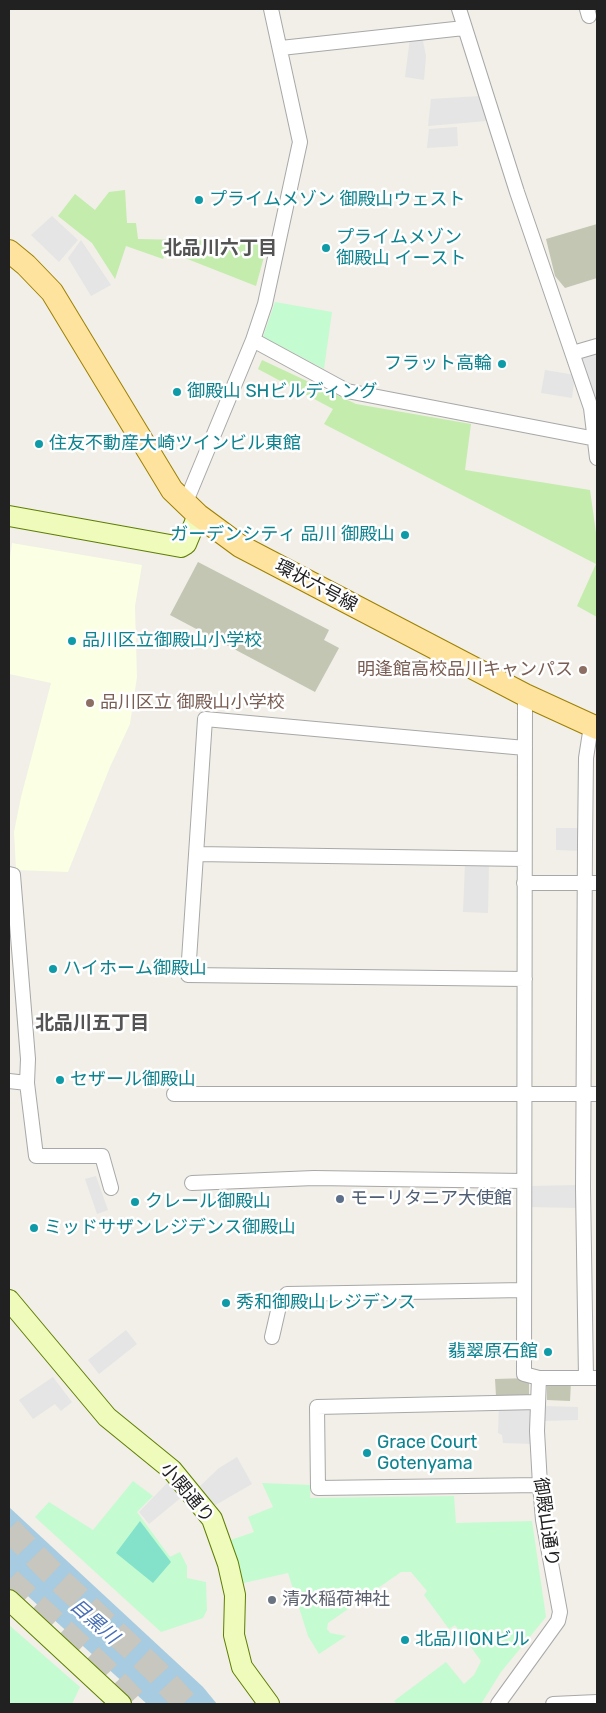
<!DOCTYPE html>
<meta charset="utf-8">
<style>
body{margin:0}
#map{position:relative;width:606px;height:1713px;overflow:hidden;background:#f1efe7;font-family:Rubik,sans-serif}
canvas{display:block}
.frame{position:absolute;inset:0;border:10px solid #212121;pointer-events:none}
</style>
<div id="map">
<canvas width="606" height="1713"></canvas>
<div class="frame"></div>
</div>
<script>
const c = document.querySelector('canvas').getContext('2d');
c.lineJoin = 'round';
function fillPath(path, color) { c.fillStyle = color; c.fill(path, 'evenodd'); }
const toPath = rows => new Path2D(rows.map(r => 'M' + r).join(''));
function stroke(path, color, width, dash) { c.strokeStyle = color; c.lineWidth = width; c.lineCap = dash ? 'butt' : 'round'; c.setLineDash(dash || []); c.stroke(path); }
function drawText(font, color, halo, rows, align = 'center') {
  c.font = font + ' Rubik,"Noto Sans JP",sans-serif'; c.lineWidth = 5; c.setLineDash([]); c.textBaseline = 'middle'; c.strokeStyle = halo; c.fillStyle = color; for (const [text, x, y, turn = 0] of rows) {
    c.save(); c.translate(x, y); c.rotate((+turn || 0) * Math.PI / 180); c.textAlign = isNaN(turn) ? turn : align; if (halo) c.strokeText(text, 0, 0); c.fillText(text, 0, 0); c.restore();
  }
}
const education = toPath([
 [12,543,142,565,135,606,137,677,130,724,110,767,68,872,16,870,14,832,21,797,51,683,9,674,9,564]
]);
const construction = toPath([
 [597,224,597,278,565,288,555,276,546,239],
 [198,562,329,630,324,640,339,648,315,692,170,615],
 [529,1378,529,1395,496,1396,495,1379],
 [547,1380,571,1381,570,1401,547,1400]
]);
const grass = toPath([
 [125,190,127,223,136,223,138,239,268,242,256,286,167,251,163,259,126,246,115,279,92,243,58,216,75,194,95,210,109,192],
 [262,360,356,404,471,424,465,470,590,490,597,540,597,617,577,606,596,564,324,424,333,409,258,369]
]);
const park = toPath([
 [275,302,332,312,324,369,263,337],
 [133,1481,153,1496,137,1512,170,1557,180,1552,187,1566,187,1578,206,1582,207,1610,203,1618,161,1632,35,1517,49,1502,93,1530],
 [262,1483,311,1485,310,1498,454,1496,456,1523,532,1521,546,1617,501,1672,481,1704,397,1704,394,1701,446,1662,464,1684,474,1675,481,1661,455,1625,449,1629,424,1595,427,1591,411,1572,401,1572,328,1623,327,1629,330,1633,346,1636,319,1654,308,1636,288,1573,239,1584,225,1542,254,1532,248,1517,273,1507],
 [9,1625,80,1687,72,1704,9,1704]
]);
const pitch = toPath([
 [140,1521,171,1562,153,1583,116,1553]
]);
const parking = toPath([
 [419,37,423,41,426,56,424,80,405,77,410,38],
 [480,96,487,121,428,126,431,99],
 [457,127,458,146,427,148,429,129],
 [52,216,78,240,59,262,31,235],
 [81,240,111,285,91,296,68,258],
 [597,348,597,408,578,356],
 [545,370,575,375,572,398,541,393],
 [556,828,583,828,582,851,556,850],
 [465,863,489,864,488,913,463,912],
 [96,1176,108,1210,97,1214,85,1179],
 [581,1185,581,1208,529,1207,529,1186],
 [126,1330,137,1344,99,1374,88,1360],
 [53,1377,72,1402,61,1411,55,1404,33,1419,19,1400],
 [499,1405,532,1405,533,1444,503,1443,502,1435,498,1433],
 [543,1406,578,1407,578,1420,543,1421],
 [237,1457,252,1484,212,1507,197,1489,219,1468],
 [170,1480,183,1496,149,1524,139,1512]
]);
const water = toPath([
 [9,1507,203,1687,217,1704,147,1704,9,1579]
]);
const highwayTunnel = toPath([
 [9,1529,52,1573,156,1671,186,1704],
 [9,1580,105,1670,137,1704]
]);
const street = toPath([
 [459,9,517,192,591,408,597,458],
 [587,9,589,16],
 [281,48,464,28],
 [253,340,347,391,596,439],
 [573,353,597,346],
 [185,504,253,340,265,304,300,142,271,9],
 [525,695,524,1374,539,1378,597,1378],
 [525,748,205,719,188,975,525,979],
 [196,854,524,859],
 [9,874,13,875,28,1059,27,1083,36,1156,102,1156,111,1188],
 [524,883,597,883],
 [9,1081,27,1083],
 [174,1094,597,1094],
 [192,1183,314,1178,523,1181],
 [272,1337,280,1302,287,1294,524,1290],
 [586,1378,583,1188,585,843,586,758,591,726],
 [538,1402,317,1407,318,1488,540,1485],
 [498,1704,558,1621,560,1612,543,1520,540,1485,537,1431,539,1378],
 [553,1704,597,1702]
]);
const secondary = toPath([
 [9,516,181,547,186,544,198,515],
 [9,1300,107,1417,172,1470,212,1519,228,1564,235,1595,234,1635,242,1667,269,1704],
 [9,1600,121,1704]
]);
const primary = toPath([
 [9,251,26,265,52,292,172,490,198,515,240,546,525,695,597,728]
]);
const markers = [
 [199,200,5,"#0f9aa8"],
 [326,248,5,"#0f9aa8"],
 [502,364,5,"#0f9aa8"],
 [177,392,5,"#0f9aa8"],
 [39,444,5,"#0f9aa8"],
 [405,535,5,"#0f9aa8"],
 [72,641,5,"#0f9aa8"],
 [583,670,5,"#8d6e63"],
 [90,703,5,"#8d6e63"],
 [53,969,5,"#0f9aa8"],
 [60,1080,5,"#0f9aa8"],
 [340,1199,5,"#5c6f8a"],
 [135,1202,5,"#0f9aa8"],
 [34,1228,5,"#0f9aa8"],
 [226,1303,5,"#0f9aa8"],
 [548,1352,5,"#0f9aa8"],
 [367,1453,5,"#0f9aa8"],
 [272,1600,5,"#6b7280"],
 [405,1640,5,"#0f9aa8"]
];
const cultureNames = [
 ["プライムメゾン 御殿山ウェスト",209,200],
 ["プライムメゾン",336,238],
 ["御殿山 イースト",336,259],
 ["フラット高輪",492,364,"right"],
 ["御殿山 SHビルディング",187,392],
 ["住友不動産大崎ツインビル東館",49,444],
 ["ガーデンシティ 品川 御殿山",395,535,"right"],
 ["品川区立御殿山小学校",82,641],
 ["ハイホーム御殿山",63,969],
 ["セザール御殿山",70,1080],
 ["クレール御殿山",145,1202],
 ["ミッドサザンレジデンス御殿山",44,1228],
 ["秀和御殿山レジデンス",236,1303],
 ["翡翠原石館",538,1352,"right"],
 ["Grace Court",377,1443],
 ["Gotenyama",377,1464],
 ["北品川ONビル",415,1640]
];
const streetNames = [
 ["環状六号線",316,586,28],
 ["小関通り",187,1493,50],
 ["御殿山通り",546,1522,82]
];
const educationNames = [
 ["明逢館高校品川キャンパス",573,670],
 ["品川区立 御殿山小学校",100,703,"left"]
];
const serviceNames = [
 ["モーリタニア大使館",350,1199]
];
const worshipNames = [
 ["清水稲荷神社",282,1600]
];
const neighbourhoodNames = [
 ["北品川六丁目",220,249],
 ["北品川五丁目",92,1024]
];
const waterNames = [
 ["目黒川",94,1622,41]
];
fillPath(education, '#fbffe3');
fillPath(construction, '#c3c6b2');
fillPath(grass, '#c3ecad');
fillPath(park, '#c5fbd1');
fillPath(pitch, '#84e2cb');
fillPath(parking, '#e5e5e5');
fillPath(water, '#a7cbe0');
stroke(highwayTunnel, '#c7c6bf', 25, [25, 12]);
stroke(street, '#a8a8a8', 16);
stroke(secondary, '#5e7e02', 22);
stroke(primary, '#9e8000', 24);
stroke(street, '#fff', 14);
stroke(secondary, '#effbbb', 20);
stroke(primary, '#fee39f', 22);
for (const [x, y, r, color] of markers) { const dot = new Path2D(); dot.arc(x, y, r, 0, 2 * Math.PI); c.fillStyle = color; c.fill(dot); stroke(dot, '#fff', 2); }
drawText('18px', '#0d838f', '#fff', cultureNames, 'left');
drawText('18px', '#212121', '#fff', streetNames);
drawText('18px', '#785e54', '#fff', educationNames, 'right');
drawText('18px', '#4e5e75', '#fff', serviceNames, 'left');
drawText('18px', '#5b616d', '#fff', worshipNames, 'left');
drawText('bold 19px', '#545454', '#fff', neighbourhoodNames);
drawText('italic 19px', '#496fb4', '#fff', waterNames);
</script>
